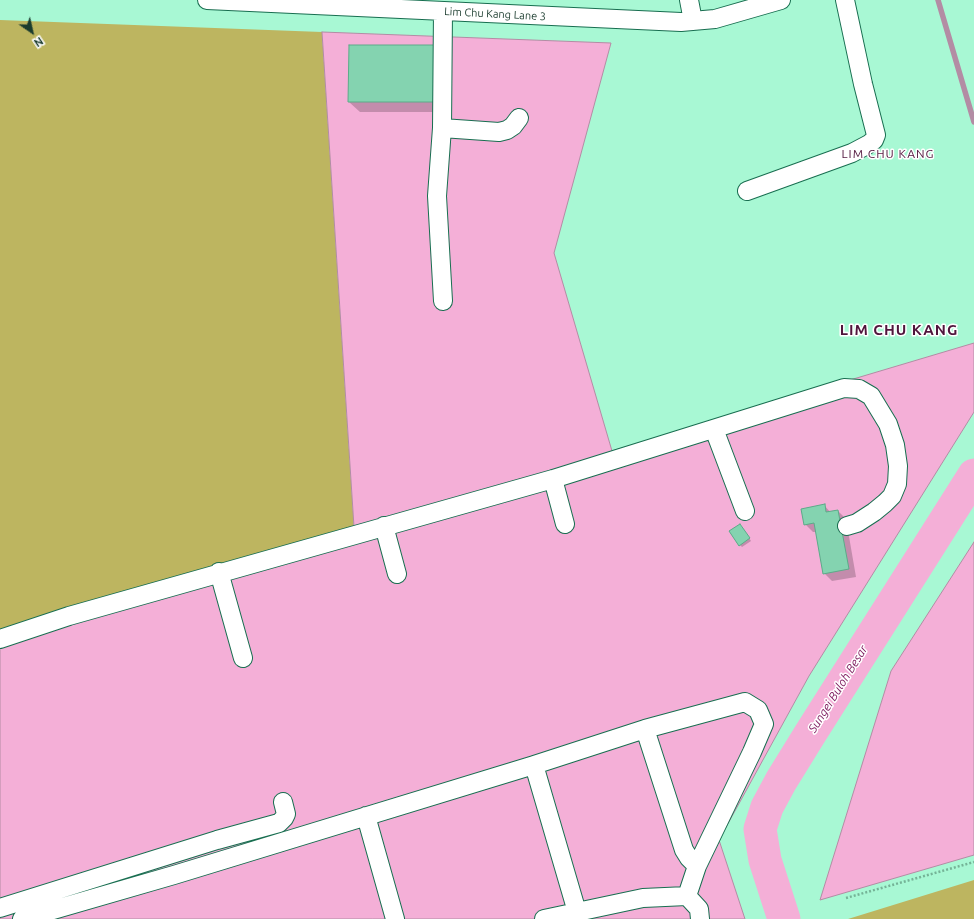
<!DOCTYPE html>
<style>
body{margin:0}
#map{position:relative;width:974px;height:919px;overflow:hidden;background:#a8f8d4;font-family:Ubuntu,sans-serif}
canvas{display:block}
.north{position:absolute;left:12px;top:12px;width:40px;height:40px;-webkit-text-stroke:3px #fff;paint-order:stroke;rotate:146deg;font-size:11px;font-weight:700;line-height:16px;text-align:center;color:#1b3c2e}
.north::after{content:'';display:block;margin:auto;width:14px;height:18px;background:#1b3c2e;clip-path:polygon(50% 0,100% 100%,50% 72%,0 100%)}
</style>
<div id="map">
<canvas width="974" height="919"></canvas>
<div class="north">N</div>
</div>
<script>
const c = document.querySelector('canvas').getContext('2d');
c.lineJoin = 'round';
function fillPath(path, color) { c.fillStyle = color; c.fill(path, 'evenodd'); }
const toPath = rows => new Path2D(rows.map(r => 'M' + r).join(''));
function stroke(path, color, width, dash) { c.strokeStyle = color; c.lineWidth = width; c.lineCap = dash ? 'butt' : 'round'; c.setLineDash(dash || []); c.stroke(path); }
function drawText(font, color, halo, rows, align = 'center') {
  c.font = font + ' Ubuntu,sans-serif'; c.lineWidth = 3; c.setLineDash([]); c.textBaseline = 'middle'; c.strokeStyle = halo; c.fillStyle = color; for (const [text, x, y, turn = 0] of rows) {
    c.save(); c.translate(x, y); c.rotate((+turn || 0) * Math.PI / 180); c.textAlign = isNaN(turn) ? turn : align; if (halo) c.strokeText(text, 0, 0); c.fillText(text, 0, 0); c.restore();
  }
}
const green = toPath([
 [0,20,322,32,354,527,0,633],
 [974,880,974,919,848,919]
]);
const water = toPath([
 [322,32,611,43,554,253,612,451,974,343,974,412,809,676,719,840,745,919,0,919,0,633,354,527,322,32],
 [974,542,974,855,820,900,891,671,974,542]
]);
const shadow = toPath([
 [437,46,447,112,360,112,349,102],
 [824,505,831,513,838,511,846,519,856,577,832,581,824,573,817,532,813,532,805,524],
 [742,527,751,541,742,547,740,545]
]);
const stream = toPath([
 [938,0,974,122]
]);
const river = toPath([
 [784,919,765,860,760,829,767,807,781,781,810,734,974,475]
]);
const building = toPath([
 [349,45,437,45,437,102,348,102,349,45],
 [825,504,826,512,838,510,849,569,823,574,814,523,804,525,801,509,825,504],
 [740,524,750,538,739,546,729,531,740,524]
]);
const path = toPath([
 [846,898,974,862]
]);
const minor = toPath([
 [207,0,681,22,715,19,781,0],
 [689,0,693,21],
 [443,11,442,128,437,196,443,301],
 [442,128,499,132,507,130,513,126,519,118],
 [747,191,852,153,869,144,874,140,876,135,863,84,845,0],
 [714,429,745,511],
 [553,479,565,524],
 [384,526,397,574],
 [219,572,243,658],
 [0,639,69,616,553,479,844,388,859,389,871,396,888,424,895,445,898,466,897,484,892,496,885,503,874,512,857,523,847,526],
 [645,729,684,850,689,858,697,866],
 [534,765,645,729,745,702,758,710,764,724,752,752,697,866,687,896],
 [366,816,395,919],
 [0,908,217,840,279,823,284,818,286,814,283,802],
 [22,919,174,875,534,765,577,912],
 [544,919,643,898,687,896,699,909,700,919]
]);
const streetNames = [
 ["Lim Chu Kang Lane 3",495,14,3]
];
const neighbourhoodNames = [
 ["LIM CHU KANG",888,154]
];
const waterNames = [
 ["Sungei Buloh Besar",838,689,-58]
];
const districtNames = [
 ["LIM CHU KANG",899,330]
];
fillPath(green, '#bdb560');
fillPath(water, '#f4afd7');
stroke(water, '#b38ca4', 1);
fillPath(shadow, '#0003');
stroke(stream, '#b38ca4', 5.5);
stroke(river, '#f4afd7', 33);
fillPath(building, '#84d3b0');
stroke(building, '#5cab89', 1);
stroke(minor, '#186e50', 20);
stroke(path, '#75b397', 2.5, [2, 2]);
stroke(minor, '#fff', 18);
drawText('11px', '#1b3c2e', '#fff', streetNames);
c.letterSpacing = '1px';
drawText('12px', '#50153c', '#fff', neighbourhoodNames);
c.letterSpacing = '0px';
drawText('italic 12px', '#7c195d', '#fff', waterNames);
c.letterSpacing = '1px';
drawText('bold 15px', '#50153c', '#fff', districtNames);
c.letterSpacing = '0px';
</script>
